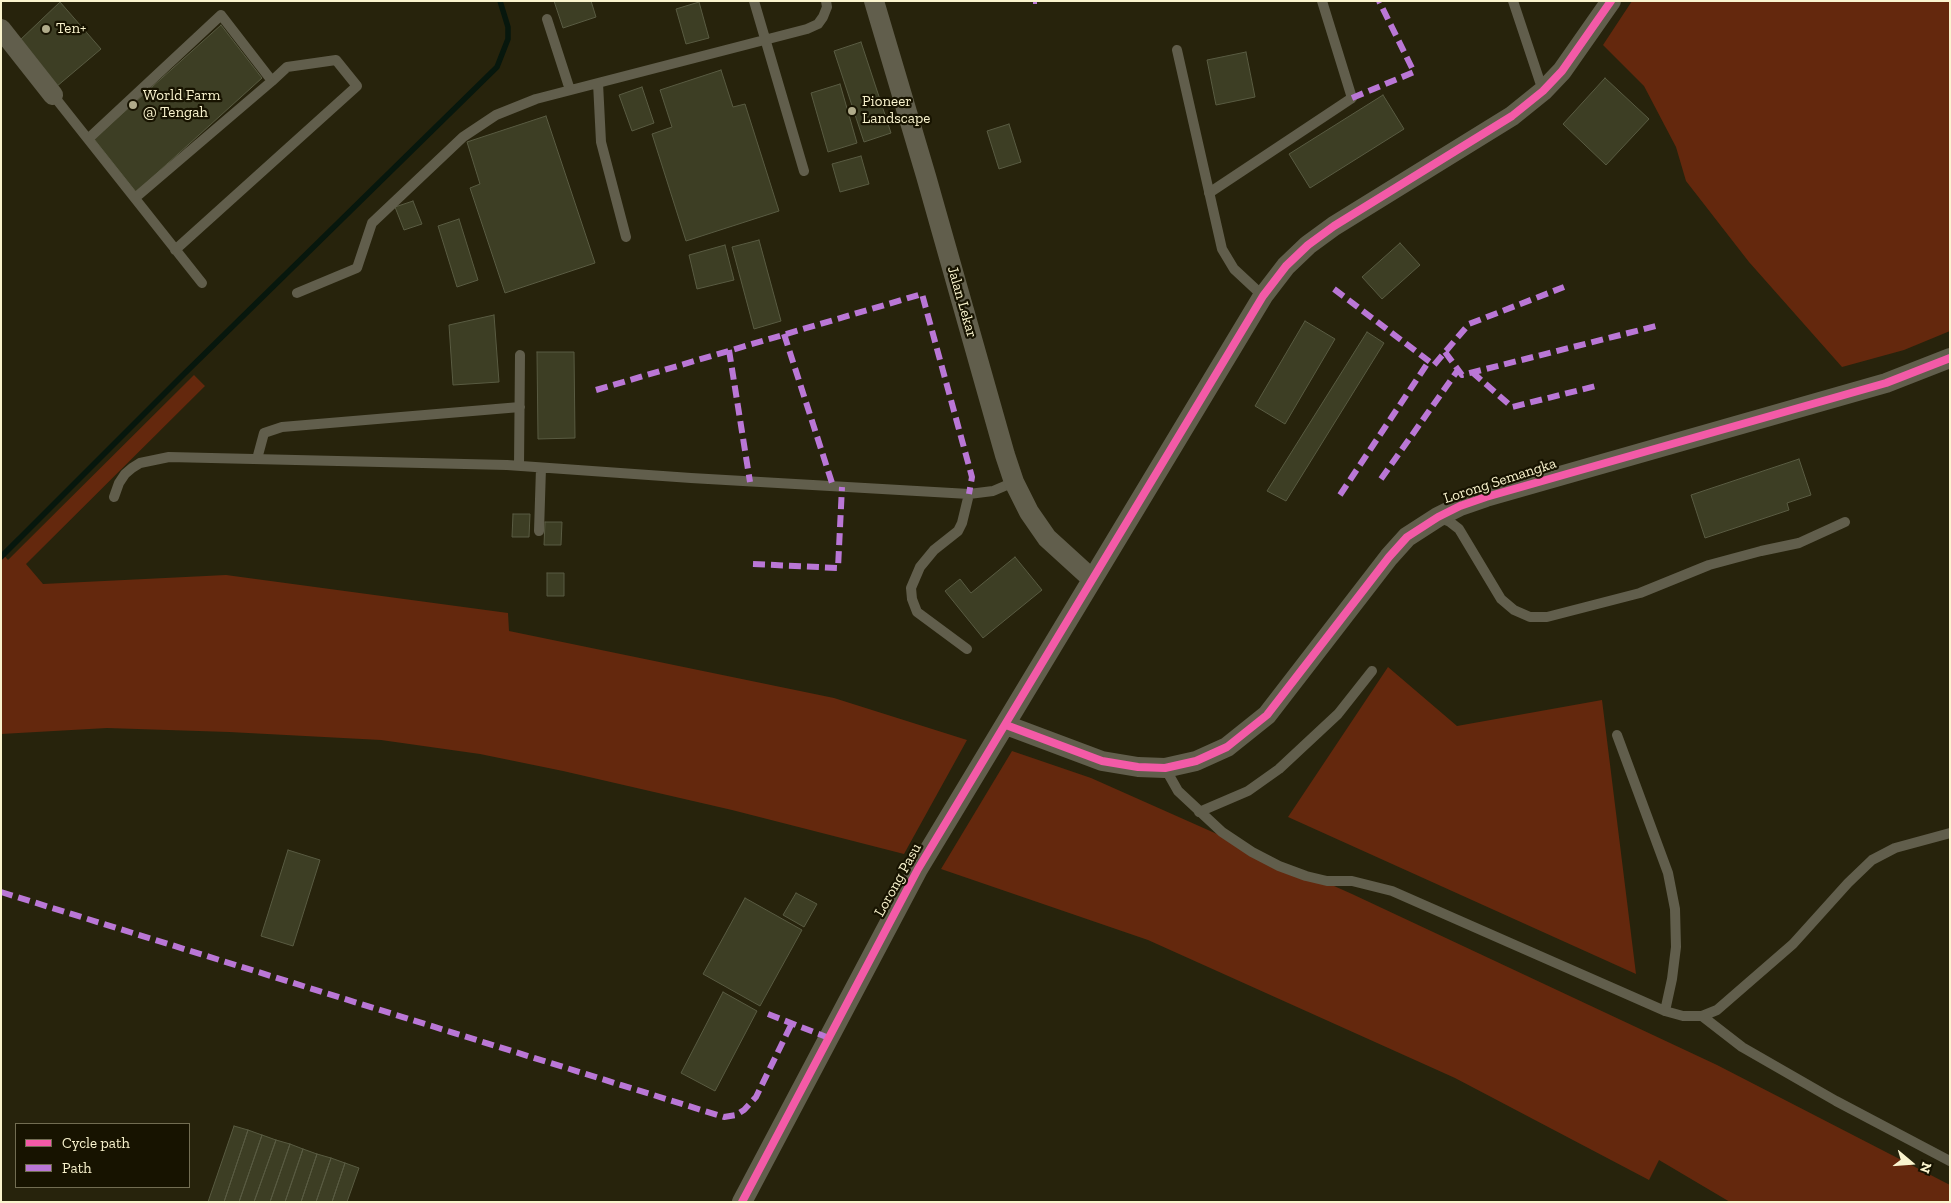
<!DOCTYPE html>
<style>
body{margin:0}
#map{position:relative;width:1951px;height:1203px;overflow:hidden;background:#27230c;font-family:"Zilla Slab",serif}
canvas{display:block}
.frame{position:absolute;inset:0;border:2px solid #faf4ce;pointer-events:none}
.legend{position:absolute;left:15px;top:1123px;width:175px;height:65px;box-sizing:border-box;background:#171300;border:1px solid #726d52;margin:0;padding:6px 9px;list-style:none;font-size:15px;color:#faf4ce}
.legend li{display:flex;align-items:center;gap:10px;height:25px}
.legend b{width:25px;border:1px solid #726d52}
.north{position:absolute;left:1886px;top:1138px;width:50px;height:50px;-webkit-text-stroke:4px #171300;paint-order:stroke;rotate:108deg;font-size:14px;font-weight:700;line-height:20px;text-align:center;color:#faf4ce}
.north::after{content:'';display:block;margin:auto;width:18px;height:22px;background:#faf4ce;clip-path:polygon(50% 0,100% 100%,50% 72%,0 100%)}
</style>
<div id="map">
<canvas width="1951" height="1203"></canvas>
<div class="frame"></div>
<ul class="legend">
<li><b style="height:6px;background:#f35aa7"></b>Cycle path</li>
<li><b style="height:6px;background:#ba77d6"></b>Path</li>
</ul>
<div class="north">N</div>
</div>
<script>
const c = document.querySelector('canvas').getContext('2d');
c.lineJoin = 'round';
function fillPath(path, color) { c.fillStyle = color; c.fill(path, 'evenodd'); }
const toPath = rows => new Path2D(rows.map(r => 'M' + r).join(''));
function stroke(path, color, width, dash) { c.strokeStyle = color; c.lineWidth = width; c.lineCap = dash ? 'butt' : 'round'; c.setLineDash(dash || []); c.stroke(path); }
function drawText(font, color, halo, rows, align = 'center') {
  c.font = font + ' "Zilla Slab",serif'; c.lineWidth = 4.5; c.setLineDash([]); c.textBaseline = 'middle'; c.strokeStyle = halo; c.fillStyle = color; for (const [text, x, y, turn = 0] of rows) {
    c.save(); c.translate(x, y); c.rotate((+turn || 0) * Math.PI / 180); c.textAlign = isNaN(turn) ? turn : align; if (halo) c.strokeText(text, 0, 0); c.fillText(text, 0, 0); c.restore();
  }
}
const green = toPath([
 [1632,1,1950,1,1950,331,1904,350,1842,367,1749,262,1686,181,1676,147,1644,86,1603,45],
 [194,375,205,386,26,564,43,584,226,575,508,613,509,631,834,698,967,740,904,854,732,810,563,771,480,754,381,740,229,732,107,728,1,734,1,552,8,560],
 [1388,667,1457,726,1602,700,1636,974,1288,817],
 [1012,751,1091,778,1352,894,1717,1065,1950,1185,1950,1202,1730,1202,1659,1160,1649,1180,1455,1078,1148,940,941,869]
]);
const stream = toPath([
 [1,557,182,376,497,67,508,39,508,27,500,1]
]);
const building = toPath([
 [554,1,591,1,596,17,563,28,554,1],
 [60,2,101,49,56,87,19,41,60,2],
 [699,2,709,38,686,44,676,9,699,2],
 [221,25,262,78,136,192,94,139,221,25],
 [861,42,891,133,864,142,834,51,861,42],
 [1246,52,1255,97,1216,105,1207,60,1246,52],
 [721,70,733,107,745,104,779,211,686,241,652,134,672,127,660,90,721,70],
 [1605,78,1649,119,1606,165,1563,124,1605,78],
 [840,84,857,143,828,152,811,93,840,84],
 [642,87,654,123,632,131,619,95,642,87],
 [1383,95,1404,129,1310,188,1289,154,1383,95],
 [546,116,595,263,505,293,470,188,480,184,467,142,546,116],
 [1009,124,1021,162,999,169,987,131,1009,124],
 [861,156,869,184,840,192,832,164,861,156],
 [413,201,422,224,404,230,395,207,413,201],
 [459,219,478,280,457,287,438,226,459,219],
 [759,240,781,321,754,329,732,247,759,240],
 [1400,243,1420,265,1382,299,1362,277,1400,243],
 [725,245,734,280,697,289,689,255,725,245],
 [494,315,499,382,453,385,449,325,494,315],
 [1305,321,1335,339,1285,424,1255,406,1305,321],
 [1367,332,1384,343,1286,501,1267,491,1367,332],
 [537,352,574,352,575,438,538,439,537,352],
 [1799,459,1811,495,1787,503,1789,510,1705,538,1691,495,1799,459],
 [513,514,530,514,529,537,512,537,513,514],
 [545,522,562,522,561,545,544,545,545,522],
 [1015,557,1042,590,983,638,945,591,960,579,971,593,1015,557],
 [547,573,564,573,564,596,547,596,547,573],
 [288,850,320,860,293,946,261,936,288,850],
 [796,893,817,904,804,927,783,915,796,893],
 [745,898,802,930,760,1006,703,974,745,898],
 [723,992,757,1011,715,1091,681,1073,723,992],
 [234,1126,248,1130,224,1202,208,1202,234,1126],
 [248,1130,262,1135,239,1202,224,1202,248,1130],
 [262,1135,276,1140,254,1202,239,1202,262,1135],
 [276,1140,290,1144,270,1202,254,1202,276,1140],
 [290,1144,303,1149,285,1202,270,1202,290,1144],
 [303,1149,317,1154,301,1202,285,1202,303,1149],
 [317,1154,331,1158,316,1202,301,1202,317,1154],
 [331,1158,345,1163,332,1202,316,1202,331,1158],
 [345,1163,359,1168,347,1202,332,1202,345,1163]
]);
const service = toPath([
 [754,1,804,171],
 [1513,1,1543,91],
 [547,19,570,90],
 [1177,50,1222,249,1234,269,1263,296],
 [598,83,601,142,626,237],
 [53,95,202,283],
 [88,139,221,15,272,81,135,198],
 [1209,193,1352,98,1322,1],
 [175,250,357,86,336,60,287,67,272,81],
 [297,293,357,268,372,223,463,137,496,115,536,99,807,29,818,24,823,17,827,7,826,1],
 [257,459,264,433,282,427,520,407],
 [519,466,520,355],
 [114,497,119,483,125,474,132,468,140,463,169,457,507,465,691,478,969,494,993,491,1014,482],
 [1438,517,1450,522,1459,529,1501,599,1514,610,1530,617,1547,617,1640,593,1709,565,1761,551,1799,543,1845,522],
 [539,531,541,468],
 [967,649,917,612,912,599,911,588,920,567,934,550,958,531,962,523,969,494],
 [1617,735,1668,873,1675,909,1676,947,1672,979,1665,1011],
 [1165,768,1178,791,1222,832,1252,852,1279,866,1306,876,1327,881,1352,881,1392,891,1665,1011,1683,1016,1702,1016,1717,1010,1793,944,1848,883,1872,860,1895,848,1950,833],
 [1199,812,1248,791,1279,769,1338,714,1372,671],
 [1702,1016,1742,1047,1836,1101,1950,1161]
]);
const minor = toPath([
 [874,1,926,176,1005,455,1014,482,1029,512,1047,538,1092,579],
 [1,29,53,95],
 [1006,725,1102,761,1138,767,1165,768,1196,761,1227,747,1267,715,1389,557,1407,537,1438,517,1460,506,1486,497,1886,383,1950,358],
 [742,1202,918,869,1263,296,1286,266,1308,245,1334,226,1512,116,1543,91,1562,71,1611,1]
]);
const quiet = toPath([
 [1033,1,1037,1],
 [1352,98,1414,72,1379,1],
 [1334,289,1434,365,1469,324,1564,287],
 [784,334,833,486],
 [729,350,750,482],
 [1445,352,1462,375,1660,325],
 [1472,372,1512,407,1600,385],
 [596,390,922,294,972,477,969,494],
 [1381,479,1458,370],
 [1340,495,1429,361],
 [753,564,838,568,842,487],
 [1,892,724,1117,736,1115,744,1110,756,1097,792,1023],
 [768,1014,829,1038]
]);
const cycleway = toPath([
 [1006,725,1102,761,1138,767,1165,768,1196,761,1227,747,1267,715,1389,557,1407,537,1438,517,1460,506,1486,497,1886,383,1950,358],
 [742,1202,918,869,1263,296,1286,266,1308,245,1334,226,1512,116,1543,91,1562,71,1611,1]
]);
const markers = [
 [46,29,5,"#b0ab8a"],
 [133,105,5,"#b0ab8a"],
 [852,111,5,"#b0ab8a"]
];
const poiNames = [
 ["Ten+",56,29],
 ["World Farm",143,96],
 ["@ Tengah",143,113],
 ["Pioneer",862,102],
 ["Landscape",862,119]
];
const streetNames = [
 ["Jalan Lekar",962,302,74],
 ["Lorong Semangka",1500,481,-18],
 ["Lorong Pasu",898,880,-61]
];
fillPath(green, '#64280d');
stroke(stream, '#07170d', 5.5);
fillPath(building, '#3d3e24');
stroke(building, '#595b42', 1);
stroke(service, '#615e4c', 10);
stroke(minor, '#615e4c', 20);
stroke(quiet, '#ba77d6', 6, [12, 6]);
stroke(cycleway, '#f35aa7', 8);
for (const [x, y, r, color] of markers) { const dot = new Path2D(); dot.arc(x, y, r, 0, 2 * Math.PI); c.fillStyle = color; c.fill(dot); stroke(dot, '#171300', 2); }
drawText('15px', '#faf4ce', '#171300', poiNames, 'left');
drawText('15px', '#faf4ce', '#171300', streetNames);
</script>
